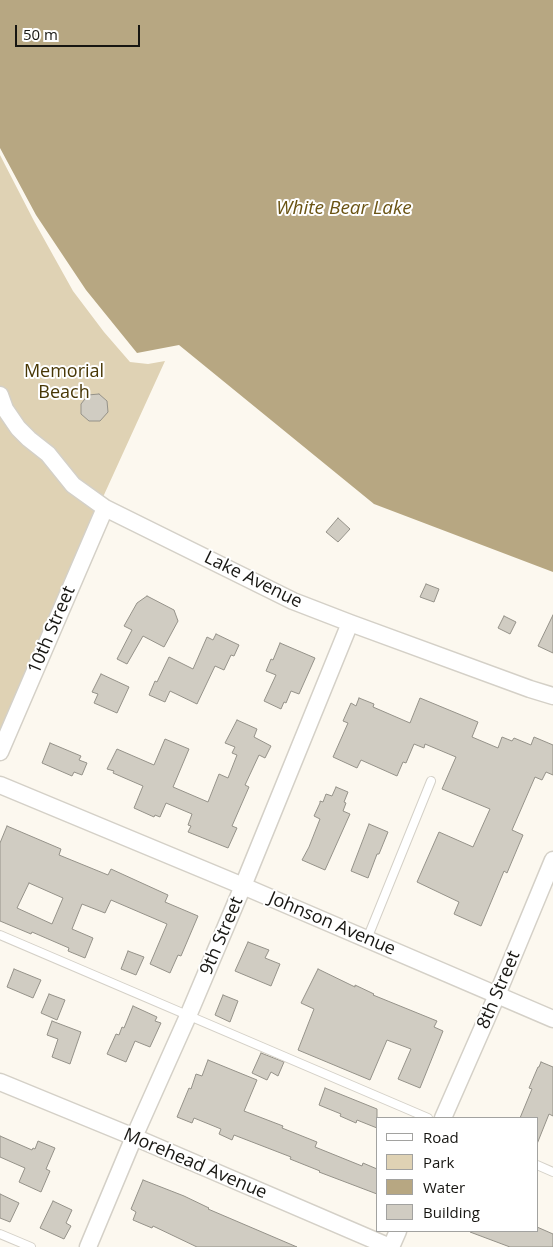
<!DOCTYPE html>
<style>
body{margin:0}
#map{position:relative;width:553px;height:1247px;overflow:hidden;background:#fcf8ef;font-family:"Open Sans",sans-serif}
canvas{display:block}
.legend{position:absolute;left:376px;top:1117px;width:162px;height:115px;box-sizing:border-box;background:#fff;border:1px solid #a2a2a0;margin:0;padding:6px 9px;list-style:none;font-size:15px;color:#171612}
.legend li{display:flex;align-items:center;gap:10px;height:25px}
.legend b{width:25px;border:1px solid #a2a2a0}
.scale{position:absolute;left:15px;top:25px;width:125px;height:22px;box-sizing:border-box;border:2px solid #171612;border-top:0;padding-left:6px;font-size:15px;line-height:18px;white-space:nowrap;color:#171612;-webkit-text-stroke:4px #fff;paint-order:stroke}
</style>
<div id="map">
<canvas width="553" height="1247"></canvas>
<ul class="legend">
<li><b style="height:6px;background:#fff"></b>Road</li>
<li><b style="height:14px;background:#dfd2b4"></b>Park</li>
<li><b style="height:14px;background:#b7a782"></b>Water</li>
<li><b style="height:14px;background:#d0ccc2"></b>Building</li>
</ul>
<div class="scale">50 m</div>
</div>
<script>
const c = document.querySelector('canvas').getContext('2d');
c.lineJoin = 'round';
function fillPath(path, color) { c.fillStyle = color; c.fill(path, 'evenodd'); }
const toPath = rows => new Path2D(rows.map(r => 'M' + r).join(''));
function stroke(path, color, width, dash) { c.strokeStyle = color; c.lineWidth = width; c.lineCap = dash ? 'butt' : 'round'; c.setLineDash(dash || []); c.stroke(path); }
function drawText(font, color, halo, rows, align = 'center') {
  c.font = font + ' "Open Sans",sans-serif'; c.lineWidth = 4; c.setLineDash([]); c.textBaseline = 'middle'; c.strokeStyle = halo; c.fillStyle = color; for (const [text, x, y, turn = 0] of rows) {
    c.save(); c.translate(x, y); c.rotate((+turn || 0) * Math.PI / 180); c.textAlign = isNaN(turn) ? turn : align; if (halo) c.strokeText(text, 0, 0); c.fillText(text, 0, 0); c.restore();
  }
}
const green = toPath([
 [0,155,34,221,73,291,104,332,130,362,148,364,165,361,93,519,0,743]
]);
const water = toPath([
 [0,0,553,0,553,572,374,504,179,345,137,353,86,290,36,215,0,148]
]);
const building = toPath([
 [99,394,107,401,108,412,100,421,89,421,81,414,81,404,88,395,99,394],
 [338,518,350,529,338,542,326,532,338,518],
 [426,584,439,589,434,602,420,597,426,584],
 [147,596,174,610,178,621,164,647,143,636,127,664,117,659,132,630,124,626,137,603,147,596],
 [553,615,553,653,538,646,553,615],
 [504,616,516,622,510,634,498,628,504,616],
 [216,634,239,645,234,656,231,655,224,670,215,666,197,704,170,691,165,702,149,695,155,681,157,682,169,657,193,669,207,637,213,640,216,634],
 [280,643,315,658,299,694,291,691,286,703,284,702,281,709,264,701,276,675,266,671,271,659,273,660,280,643],
 [101,674,129,687,117,713,94,703,98,694,92,692,101,674],
 [359,698,374,704,373,707,410,723,420,698,478,722,472,737,498,748,502,737,512,741,514,738,531,745,534,737,553,745,553,775,546,772,542,780,535,777,512,830,523,835,507,873,504,871,481,926,454,914,459,902,417,882,439,832,473,847,490,809,442,789,456,757,425,744,424,748,414,744,406,763,403,762,397,776,361,760,357,768,333,757,348,723,343,721,351,703,356,706,359,698],
 [237,720,257,729,254,737,271,746,265,758,259,755,245,785,249,787,232,826,237,828,228,848,188,832,191,826,188,825,192,814,166,803,160,817,155,815,154,817,134,808,143,786,113,773,114,771,107,769,117,749,154,765,165,739,189,749,173,787,208,802,219,774,228,778,237,755,232,753,235,747,225,743,237,720],
 [50,743,81,756,79,760,87,763,82,775,74,772,72,776,42,763,50,743],
 [336,787,348,792,344,802,346,803,343,811,350,814,325,870,302,860,309,847,320,819,314,816,320,803,320,801,323,802,326,794,332,796,336,787],
 [369,824,388,832,379,854,377,854,368,878,351,871,369,824],
 [7,826,61,849,59,855,108,875,111,869,168,895,165,902,198,916,181,956,178,955,170,973,150,964,167,924,111,900,105,913,82,904,72,929,93,938,85,958,68,951,69,948,32,932,31,934,0,921,0,843,7,826],
 [29,883,63,898,52,924,17,908,29,883],
 [248,942,269,950,265,958,280,964,271,986,235,971,248,942],
 [128,951,144,957,136,975,121,969,128,951],
 [14,969,41,980,33,998,7,987,14,969],
 [318,969,355,987,355,985,374,994,373,995,437,1021,434,1027,443,1031,420,1088,398,1079,411,1049,387,1040,370,1080,298,1050,314,1009,301,1003,318,969],
 [49,994,65,1000,57,1020,41,1013,49,994],
 [223,995,238,1001,230,1022,215,1015,223,995],
 [133,1006,157,1017,155,1021,161,1023,150,1047,135,1041,126,1062,107,1054,116,1034,119,1035,122,1027,124,1028,133,1006],
 [52,1021,81,1032,70,1064,52,1057,58,1039,47,1035,52,1021],
 [261,1053,284,1062,278,1076,271,1072,267,1080,252,1073,261,1053],
 [208,1060,257,1080,244,1111,283,1126,282,1128,317,1142,315,1147,362,1166,363,1163,377,1169,377,1194,319,1172,320,1171,290,1159,291,1157,234,1135,232,1140,219,1134,221,1129,194,1118,192,1123,177,1117,189,1088,191,1089,196,1074,202,1076,208,1060],
 [541,1062,553,1067,553,1116,549,1114,537,1144,537,1118,520,1118,532,1089,529,1088,538,1067,539,1067,541,1062],
 [325,1088,377,1109,377,1128,357,1120,356,1123,340,1116,341,1114,319,1105,325,1088],
 [0,1136,32,1150,33,1148,35,1149,38,1141,55,1148,46,1169,50,1171,41,1192,19,1182,25,1168,0,1157,0,1136],
 [143,1180,184,1196,209,1208,208,1209,297,1247,197,1247,153,1226,152,1228,133,1220,136,1212,131,1209,143,1180],
 [0,1194,19,1203,10,1222,0,1218,0,1194],
 [53,1201,72,1210,66,1223,71,1226,64,1239,40,1228,53,1201],
 [537,1227,553,1234,553,1247,510,1247,470,1232,471,1231,537,1231,537,1227]
]);
const service = toPath([
 [0,935,428,1118],
 [367,939,431,781],
 [537,1165,553,1172],
 [0,1234,31,1247]
]);
const minor = toPath([
 [0,395,5,409,18,428,29,439,48,454,73,485,105,508,293,601,350,623,530,689,553,696],
 [0,752,105,508],
 [0,785,243,886,553,1019],
 [0,1082,134,1137,390,1247],
 [443,1118,497,995,553,860],
 [88,1247,134,1137,188,1016,243,886,350,623],
 [391,1247,398,1231]
]);
const parkNames = [
 ["Memorial",64,372],
 ["Beach",64,393]
];
const streetNames = [
 ["Lake Avenue",253,580,26],
 ["10th Street",52,630,-67],
 ["Johnson Avenue",332,924,23],
 ["9th Street",222,936,-67],
 ["8th Street",499,990,-67],
 ["Morehead Avenue",195,1164,23]
];
const waterNames = [
 ["White Bear Lake",344,209]
];
fillPath(green, '#dfd2b4');
fillPath(water, '#b7a782');
fillPath(building, '#d0ccc2');
stroke(building, '#959289', 1);
stroke(service, '#d4d0c7', 10);
stroke(minor, '#d4d0c7', 19);
stroke(service, '#fff', 8);
stroke(minor, '#fff', 16);
drawText('18px', '#483705', '#fff', parkNames);
drawText('18px', '#171612', '#fff', streetNames);
drawText('italic 19px', '#6a5313', '#fff', waterNames);
</script>
